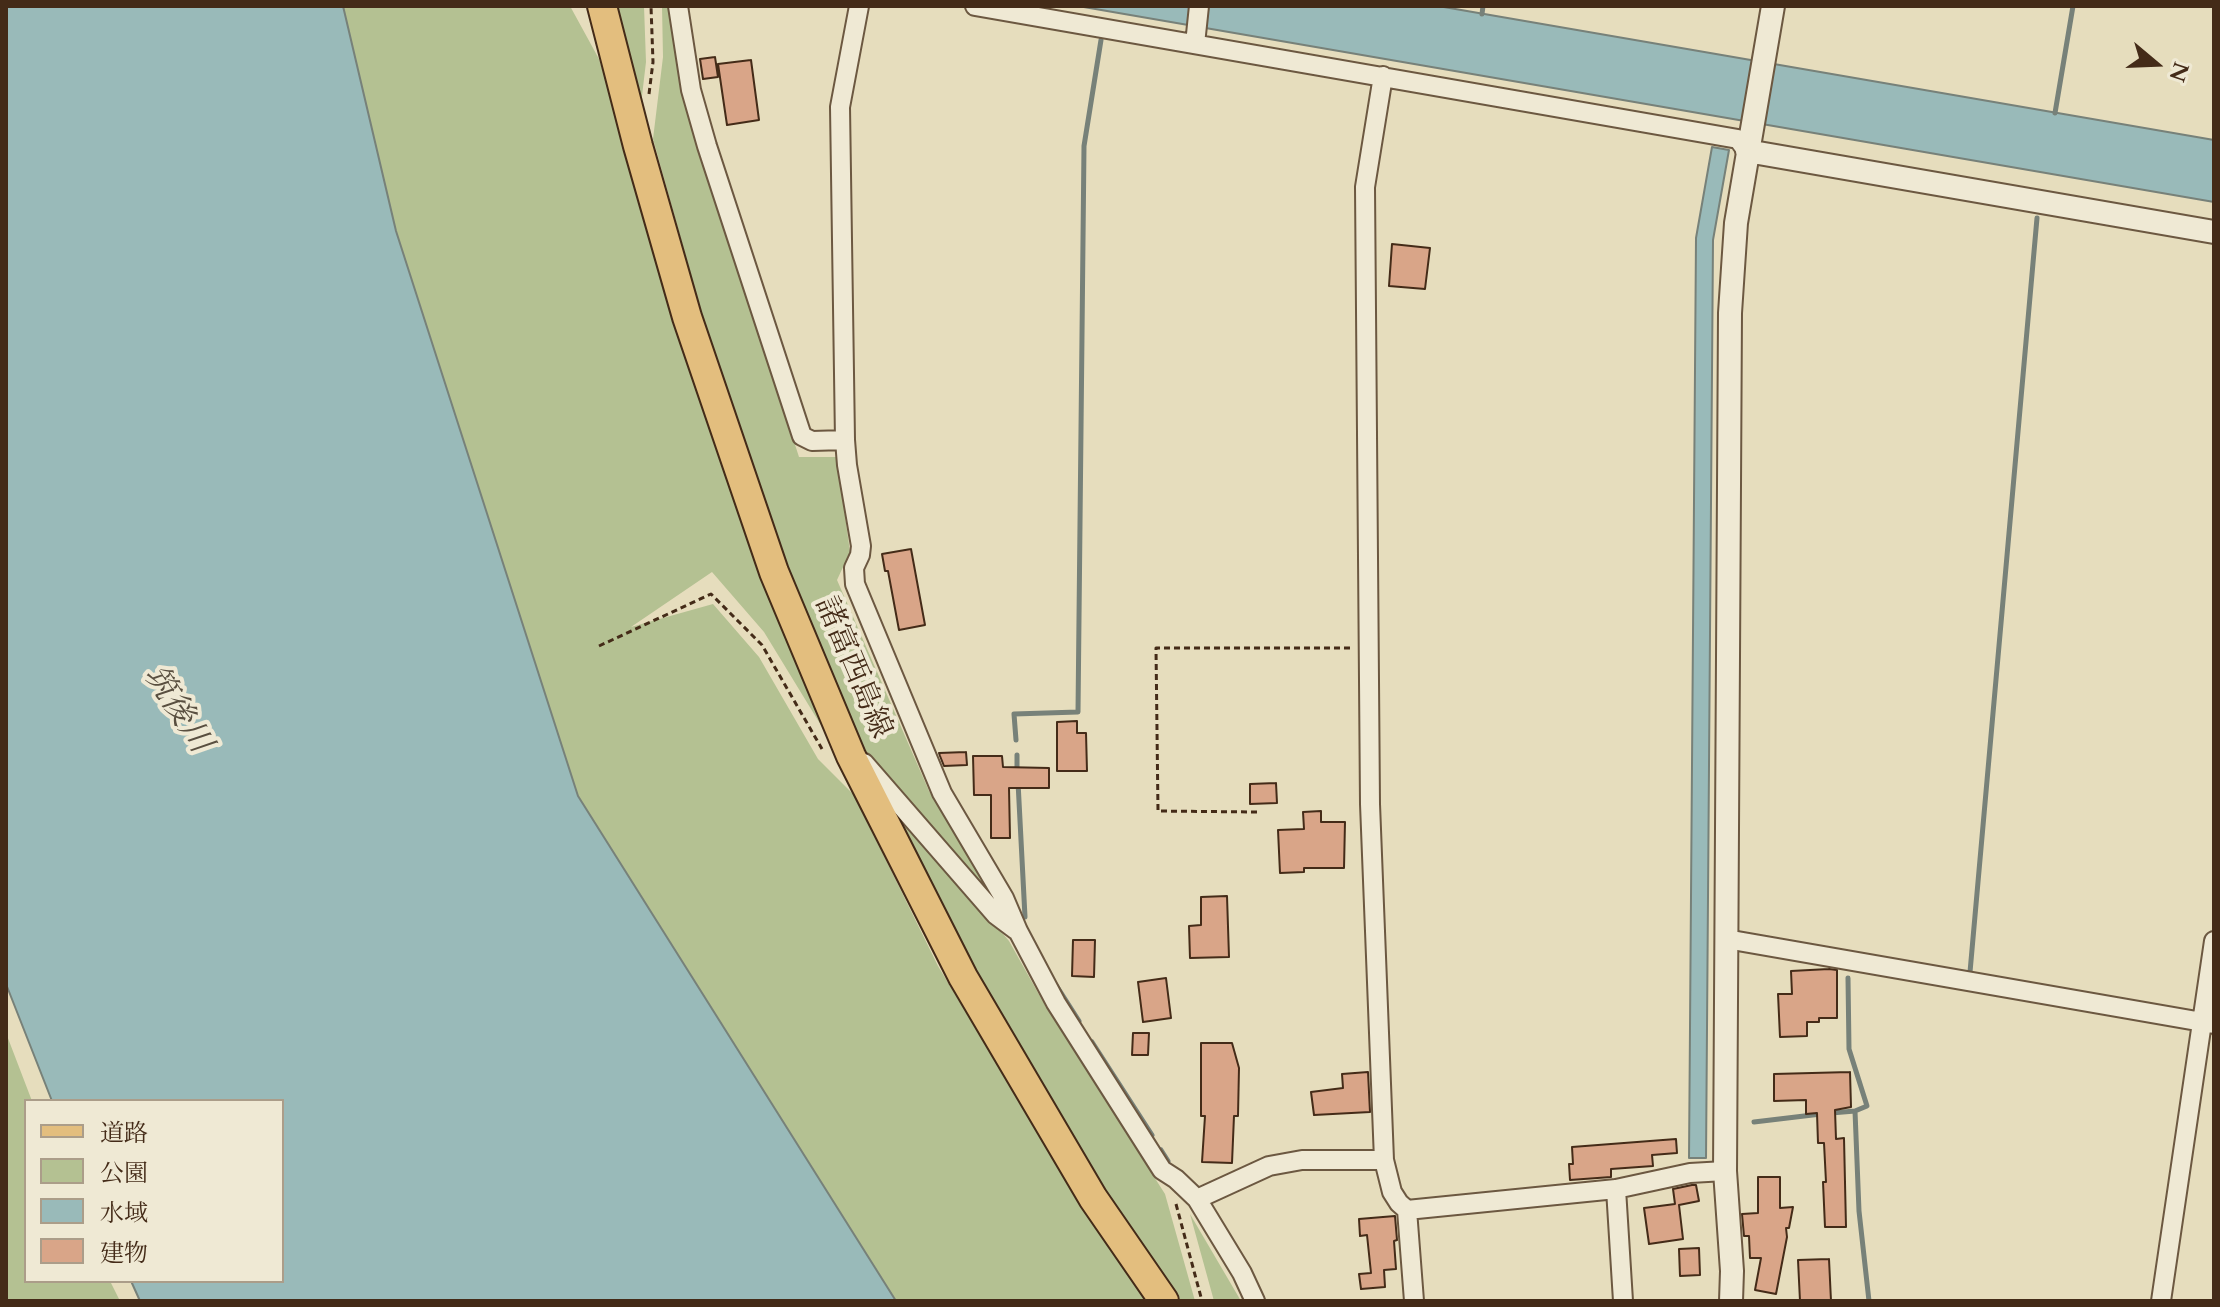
<!DOCTYPE html>
<meta charset="utf-8">
<style>
body{margin:0}
#map{position:relative;width:2220px;height:1307px;overflow:hidden;background:#e6ddbd;font-family:Cardo,"Noto Serif JP",serif}
canvas{display:block}
.frame{position:absolute;inset:0;border:8px solid #442b18;pointer-events:none}
.legend{position:absolute;left:24px;top:1099px;width:260px;height:184px;box-sizing:border-box;background:#efe9d4;border:2px solid #ab9d89;margin:0;padding:10px 14px;list-style:none;font-size:24px;color:#442b18}
.legend li{display:flex;align-items:center;gap:16px;height:40px}
.legend b{width:40px;border:2px solid #ab9d89}
.north{position:absolute;left:2116px;top:24px;width:80px;height:80px;-webkit-text-stroke:6px #efe9d4;paint-order:stroke;rotate:109deg;font-size:22px;font-weight:700;line-height:32px;text-align:center;color:#442b18}
.north::after{content:'';display:block;margin:auto;width:28px;height:36px;background:#442b18;clip-path:polygon(50% 0,100% 100%,50% 72%,0 100%)}
</style>
<div id="map">
<canvas width="2220" height="1307"></canvas>
<div class="frame"></div>
<ul class="legend">
<li><b style="height:10px;background:#e3be7e"></b>道路</li>
<li><b style="height:22px;background:#b4c192"></b>公園</li>
<li><b style="height:22px;background:#99bab9"></b>水域</li>
<li><b style="height:22px;background:#d9a588"></b>建物</li>
</ul>
<div class="north">N</div>
</div>
<script>
const c = document.querySelector('canvas').getContext('2d');
c.lineJoin = 'round';
function fillPath(path, color) { c.fillStyle = color; c.fill(path, 'evenodd'); }
const toPath = rows => new Path2D(rows.map(r => 'M' + r).join(''));
function stroke(path, color, width, dash) { c.strokeStyle = color; c.lineWidth = width; c.lineCap = dash ? 'butt' : 'round'; c.setLineDash(dash || []); c.stroke(path); }
function drawText(font, color, halo, rows, align = 'center') {
  c.font = font + ' Cardo,"Noto Serif JP",serif'; c.lineWidth = 8; c.setLineDash([]); c.textBaseline = 'middle'; c.strokeStyle = halo; c.fillStyle = color; for (const [text, x, y, turn = 0] of rows) {
    c.save(); c.translate(x, y); c.rotate((+turn || 0) * Math.PI / 180); c.textAlign = isNaN(turn) ? turn : align; if (halo) c.strokeText(text, 0, 0); c.fillText(text, 0, 0); c.restore();
  }
}
const green = toPath([
 [343,6,570,6,599,59,741,523,833,745,764,632,712,572,631,627,713,604,759,657,818,759,854,795,938,966,1085,1210,1149,1301,896,1301,578,796,396,231],
 [613,6,644,6,646,62,639,121],
 [662,6,671,6,686,108,799,457,837,457,850,552,837,580,929,791,1000,907,859,743,785,564,701,311,653,139,663,57],
 [883,793,1009,941,1046,1007,1165,1194,1195,1301,1178,1301,1115,1208,980,978],
 [6,1033,32,1101,26,1101,26,1281,110,1281,120,1301,6,1301],
 [1190,1214,1241,1301,1214,1301]
]);
const water = toPath([
 [6,6,343,6,396,231,578,796,896,1301,140,1301,131,1281,282,1281,282,1101,52,1101,6,984,6,6],
 [1078,6,1438,6,2214,140,2214,202,1078,6],
 [1712,147,1729,150,1713,240,1706,1158,1689,1158,1696,238,1712,147]
]);
const stream = toPath([
 [1482,14,1483,6],
 [2055,113,2073,6],
 [1016,740,1014,714,1078,712,1084,146,1101,40],
 [1017,755,1017,772],
 [1018,782,1025,917],
 [1970,972,2037,218],
 [1848,978,1849,1049,1867,1106,1855,1111],
 [1056,985,1079,1021],
 [1092,1042,1152,1135],
 [1831,1113,1855,1111,1859,1211,1869,1301],
 [1754,1122,1821,1114],
 [1161,1150,1168,1161]
]);
const building = toPath([
 [715,57,718,77,703,79,700,59,715,57],
 [751,60,759,120,727,125,718,64,751,60],
 [1392,244,1430,248,1425,289,1389,286,1392,244],
 [911,549,925,625,899,630,888,571,885,571,882,554,911,549],
 [1077,721,1077,733,1086,733,1087,771,1057,771,1057,722,1077,721],
 [966,752,967,765,944,766,940,756,939,753,966,752],
 [973,756,1002,756,1003,767,1049,768,1049,788,1009,788,1010,838,991,838,991,795,974,795,973,756],
 [1276,783,1277,803,1250,804,1250,784,1276,783],
 [1321,811,1321,822,1345,822,1344,868,1304,868,1304,872,1280,873,1278,830,1304,829,1303,812,1321,811],
 [1227,896,1229,957,1190,958,1189,926,1201,925,1201,897,1227,896],
 [1073,940,1095,940,1094,977,1072,976,1073,940],
 [1829,969,1837,970,1837,1018,1819,1018,1819,1022,1807,1022,1807,1036,1780,1037,1778,994,1792,994,1791,971,1829,969],
 [1166,978,1171,1018,1143,1022,1138,982,1166,978],
 [1133,1033,1149,1033,1148,1055,1132,1055,1133,1033],
 [1201,1043,1232,1043,1239,1068,1238,1116,1234,1116,1232,1163,1202,1162,1205,1116,1201,1116,1201,1043],
 [1368,1072,1370,1112,1314,1115,1311,1092,1343,1088,1342,1074,1368,1072],
 [1850,1072,1851,1107,1835,1110,1836,1139,1844,1138,1846,1227,1825,1227,1823,1182,1826,1182,1824,1143,1818,1143,1817,1113,1806,1114,1806,1100,1774,1101,1774,1074,1850,1072],
 [1676,1139,1677,1153,1652,1155,1653,1166,1611,1169,1611,1177,1570,1180,1569,1164,1573,1164,1572,1147,1676,1139],
 [1758,1177,1780,1177,1780,1208,1793,1207,1789,1228,1786,1228,1787,1237,1776,1294,1755,1290,1761,1258,1750,1258,1749,1236,1744,1236,1742,1214,1758,1213,1758,1177],
 [1692,1185,1696,1185,1699,1201,1679,1205,1683,1239,1649,1244,1644,1208,1675,1204,1673,1189,1692,1185],
 [1395,1216,1397,1240,1394,1241,1396,1269,1384,1270,1385,1287,1361,1289,1359,1274,1371,1273,1367,1235,1360,1236,1359,1219,1395,1216],
 [1699,1248,1700,1275,1680,1276,1679,1249,1699,1248],
 [1829,1259,1831,1301,1800,1301,1798,1260,1829,1259]
]);
const path = toPath([
 [649,94,653,62,651,6],
 [599,646,711,594,762,645,822,749],
 [1257,812,1158,811,1156,648,1351,648],
 [1176,1204,1202,1301]
]);
const minor = toPath([
 [678,6,691,90,707,146,802,436,812,441,845,440],
 [859,6,840,107,845,440,847,465,861,546,860,555,854,568,855,584,942,793,1004,898,1018,931,1056,1003,1162,1170,1176,1179,1197,1199,1242,1273,1255,1301],
 [975,6,1738,139,1747,151],
 [1195,44,1199,6],
 [1383,76,1365,187,1370,804,1384,1160,1392,1192,1399,1203,1407,1210,1414,1301],
 [864,763,996,915,1016,930],
 [1726,939,2214,1024],
 [1616,1189,1623,1301],
 [1197,1199,1269,1166,1302,1160,1384,1160],
 [1407,1210,1616,1189,1690,1173,1725,1171],
 [2161,1301,2214,941]
]);
const tertiary = toPath([
 [1747,151,2214,232],
 [1731,1301,1732,1271,1725,1171,1730,313,1736,223,1773,6]
]);
const primary = toPath([
 [602,6,638,146,687,317,774,572,851,756,963,977,1093,1198,1164,1301]
]);
const streetNames = [
 ["諸富西島線",852,668,67]
];
const waterNames = [
 ["筑後川",176,710,57]
];
fillPath(green, '#b4c192');
fillPath(water, '#99bab9');
stroke(water, '#778179', 2);
stroke(stream, '#778179', 5);
fillPath(building, '#d9a588');
stroke(building, '#442b18', 2);
stroke(minor, '#6c5841', 22);
stroke(tertiary, '#6c5841', 26);
stroke(primary, '#442b18', 32);
stroke(path, '#442b18', 3, [6, 4]);
stroke(minor, '#efe9d4', 18);
stroke(tertiary, '#efe9d4', 22);
stroke(primary, '#e3be7e', 28);
drawText('30px', '#442b18', '#efe9d4', streetNames);
drawText('italic 32px', '#594f40', '#efe9d4', waterNames);
</script>
